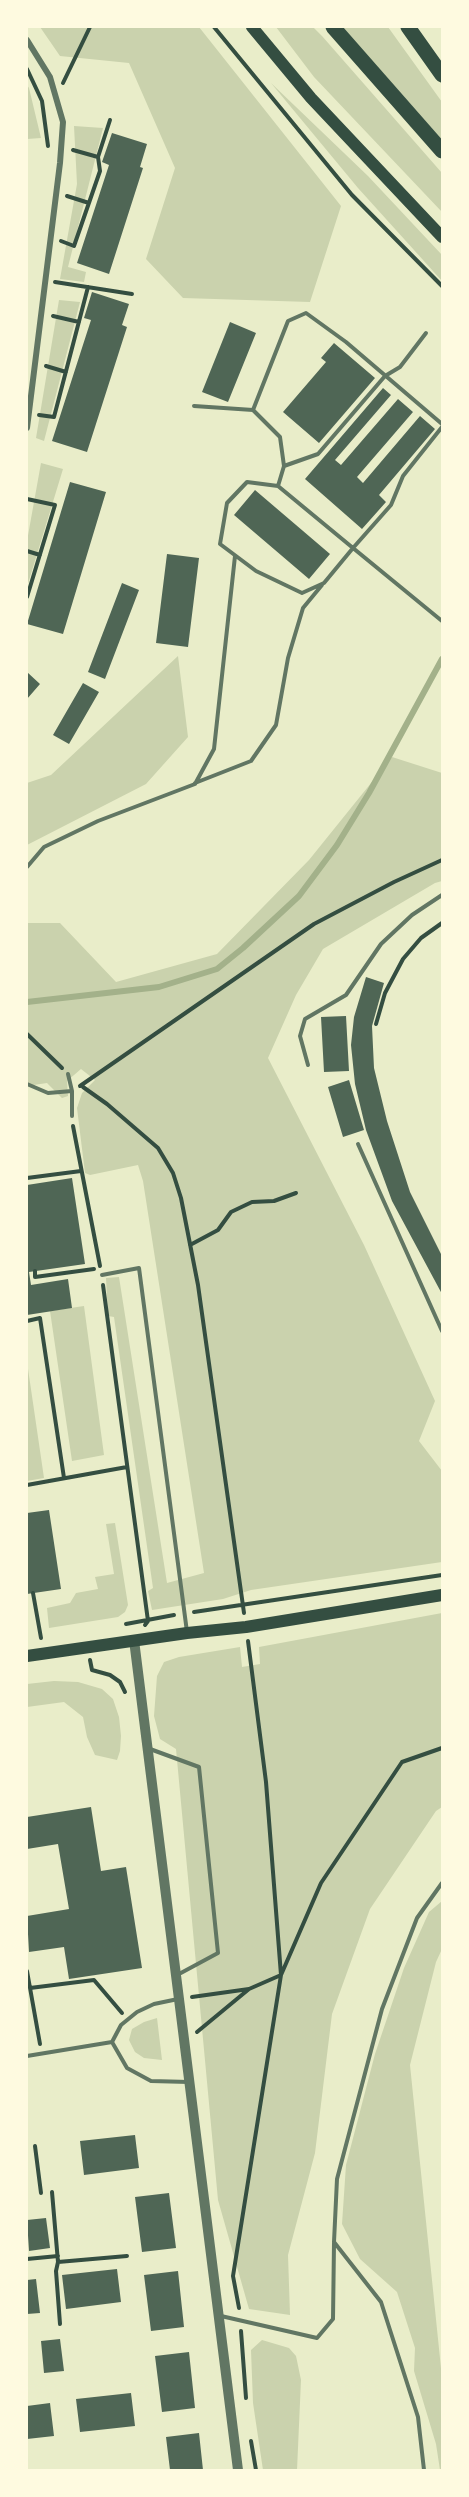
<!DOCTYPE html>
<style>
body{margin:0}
#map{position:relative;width:469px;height:2497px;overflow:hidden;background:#e9edc9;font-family:Quicksand,sans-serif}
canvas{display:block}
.frame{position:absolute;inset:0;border:28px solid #fefae0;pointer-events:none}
</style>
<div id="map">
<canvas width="469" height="2497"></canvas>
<div class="frame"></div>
</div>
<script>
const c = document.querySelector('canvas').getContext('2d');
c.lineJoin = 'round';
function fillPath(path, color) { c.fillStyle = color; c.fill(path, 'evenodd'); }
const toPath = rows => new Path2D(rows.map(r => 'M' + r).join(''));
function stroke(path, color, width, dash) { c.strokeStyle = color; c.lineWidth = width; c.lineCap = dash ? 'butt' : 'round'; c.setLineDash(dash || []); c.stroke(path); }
const green = toPath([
 [40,27,199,27,341,206,310,302,183,298,146,259,175,168,129,63,60,56],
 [276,27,313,27,322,36,442,173,442,212,314,77],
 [342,27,388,27,442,102,442,140],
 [271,83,368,176,442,255,442,281,358,188],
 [27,85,29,88,41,138,27,139],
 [74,126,103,128,68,267,86,272,84,282,60,279,77,184],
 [59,300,80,302,44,441,36,438],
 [41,463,63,469,27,587,27,541],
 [178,656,188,737,146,784,27,845,27,783,51,775],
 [392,757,442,773,442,881,435,883,323,949,296,995,268,1058,364,1245,435,1401,419,1441,442,1471,442,1562,251,1590,223,1599,152,1610,148,1591,153,1588,114,1317,108,1316,106,1278,119,1277,167,1583,204,1573,143,1181,138,1165,90,1175,85,1173,77,1108,82,1093,95,1080,81,1069,67,1081,68,1096,62,1098,47,1083,27,1086,27,923,60,923,116,982,217,954,309,860],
 [84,1306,104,1455,72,1461,50,1311],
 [27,1362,44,1478,27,1481],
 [115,1523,128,1605,125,1612,118,1617,49,1628,47,1608,70,1603,76,1593,98,1589,95,1577,114,1574,106,1524],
 [442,1613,442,1807,436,1811,370,1909,332,2014,315,2153,288,2255,290,2315,249,2309,218,2200,176,1749,160,1739,154,1716,157,1676,164,1662,179,1657,240,1647,242,1667,260,1664,259,1647],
 [54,1681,78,1682,102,1689,113,1699,119,1717,121,1736,120,1751,117,1760,95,1755,87,1737,83,1717,64,1702,27,1707,27,1684],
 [442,1901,442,1949,436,1962,410,2065,442,2378,442,2470,440,2470,436,2444,414,2371,415,2348,397,2292,360,2259,342,2224,346,2165,375,2054,404,1968,429,1912],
 [157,2018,162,2060,144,2058,135,2052,129,2040,132,2029,144,2022],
 [262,2340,289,2348,296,2356,301,2380,297,2470,263,2470,253,2403,251,2350]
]);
const stream = toPath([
 [27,1002,159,987,217,969,243,948,299,896,337,845,369,793,442,659]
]);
const building = toPath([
 [112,133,147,144,140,167,143,168,109,274,77,263,109,165,102,162],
 [92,292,129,304,122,325,127,327,87,452,52,441,91,320,84,318],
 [230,322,256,333,228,402,202,392],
 [334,343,375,378,319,443,283,412,326,362,321,358],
 [383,388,391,395,335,460,341,465,398,399,413,412,357,477,363,483,420,416,435,429,379,495,386,502,362,529,305,479],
 [70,482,106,492,63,634,27,624],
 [255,490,330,554,309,579,234,515],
 [167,554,199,558,188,647,156,643],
 [122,583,139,590,105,679,88,672],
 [27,672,40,684,27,699],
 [83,683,99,692,69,744,53,735],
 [366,977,384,983,372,1026,374,1068,387,1121,410,1192,442,1256,442,1294,392,1201,366,1130,355,1084,351,1045,354,1017],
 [346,1016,349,1071,324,1072,321,1017],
 [349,1080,364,1130,343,1137,328,1087],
 [72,1178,85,1264,29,1272,31,1285,68,1279,72,1308,27,1315,27,1185],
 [49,1510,61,1589,27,1594,27,1513],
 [91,1807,101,1871,126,1867,142,1968,69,1979,64,1947,29,1952,27,1916,69,1909,58,1844,27,1849,27,1817],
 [135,2135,139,2168,84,2175,80,2141],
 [169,2193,176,2248,142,2252,135,2197],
 [46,2218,50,2248,29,2251,27,2220],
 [117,2269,121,2302,66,2309,62,2275],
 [178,2271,184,2327,151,2331,144,2275],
 [36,2279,40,2313,27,2314,27,2280],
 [60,2339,64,2371,44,2373,41,2341],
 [189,2352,195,2408,162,2412,155,2356],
 [131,2393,135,2426,80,2432,76,2399],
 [50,2403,54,2436,27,2439,27,2406],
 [199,2433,203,2470,170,2470,166,2437]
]);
const path = toPath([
 [214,27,352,195,442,286],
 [27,69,42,101,48,146],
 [63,83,90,27],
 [73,150,98,157],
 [67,196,89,203],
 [61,241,74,246,100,171,98,157,110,120],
 [55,282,132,294],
 [53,316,79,322],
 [46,366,66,372],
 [39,415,54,417,88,287],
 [27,499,55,505,27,597],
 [27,551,40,555],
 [376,1024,385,993,403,959,421,938,442,923],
 [27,1034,62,1068],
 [80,1086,314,924,394,882,442,860],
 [83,1087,107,1104,158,1148,173,1173,181,1198,198,1285,244,1613],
 [73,1126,100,1266],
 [27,1178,81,1171],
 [190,1245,218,1230,231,1212,252,1202,274,1201,296,1193],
 [35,1271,35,1277,94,1269],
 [103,1285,148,1621,145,1625],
 [27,1321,40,1318,64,1478],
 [27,1485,127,1467],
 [33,1593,41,1638],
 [194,1612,442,1575],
 [126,1624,174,1615],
 [90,1660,92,1670,110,1675,120,1682,125,1692],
 [27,1971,40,2044],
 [30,1988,94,1980,122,2013],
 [192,1997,249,1989,281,1975,321,1883,402,1762,442,1748],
 [197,2032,249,1989],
 [35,2146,41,2193],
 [52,2192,58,2262,127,2256],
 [27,2259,58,2256],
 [58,2262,56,2271,60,2324],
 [239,2308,233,2276,281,1975,266,1782,248,1641],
 [241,2331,246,2398],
 [251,2441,256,2470]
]);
const service = toPath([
 [194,406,253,410],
 [442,427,403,476,391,505,353,548,324,583,302,593,256,571,220,544,227,503,247,482,278,486,353,548,442,621],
 [284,466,318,454,385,376,400,367,426,333],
 [278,486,284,466,280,437,253,410,288,321,306,313,346,342,442,424],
 [195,783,251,761,276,725,288,658,303,608,322,585],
 [27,867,44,847,98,821,195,784,214,749,235,556],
 [308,1065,300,1036,305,1019,346,995,381,944,412,915,442,895],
 [68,1074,72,1091,72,1116],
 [27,1084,48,1093,72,1091],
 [358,1144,442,1331],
 [102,1275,139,1268,187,1632],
 [150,1749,199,1767,218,1953,179,1974],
 [178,1999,154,2004,137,2012,121,2025,112,2042,127,2068,151,2081,189,2082],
 [27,2056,112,2042],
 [221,2316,317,2338,333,2319,334,2243],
 [424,2470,418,2417,381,2302,334,2242,337,2179,382,2009,417,1918,442,1883]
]);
const minor = toPath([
 [27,40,50,77,63,122,60,163,27,428]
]);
const tertiary = toPath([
 [134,1640,238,2470]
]);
const secondary = toPath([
 [252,27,311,98,442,237],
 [27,1656,187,1633,246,1627,442,1595]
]);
const motorway = toPath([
 [333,27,442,151],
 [408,27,442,75]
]);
fillPath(green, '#cad2ad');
stroke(stream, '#a3b18a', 6);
fillPath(building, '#4f6655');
stroke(path, '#344e41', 4);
stroke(service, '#617663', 4);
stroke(minor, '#617663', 6);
stroke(tertiary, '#617663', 10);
stroke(secondary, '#344e41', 12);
stroke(motorway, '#344e41', 15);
</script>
